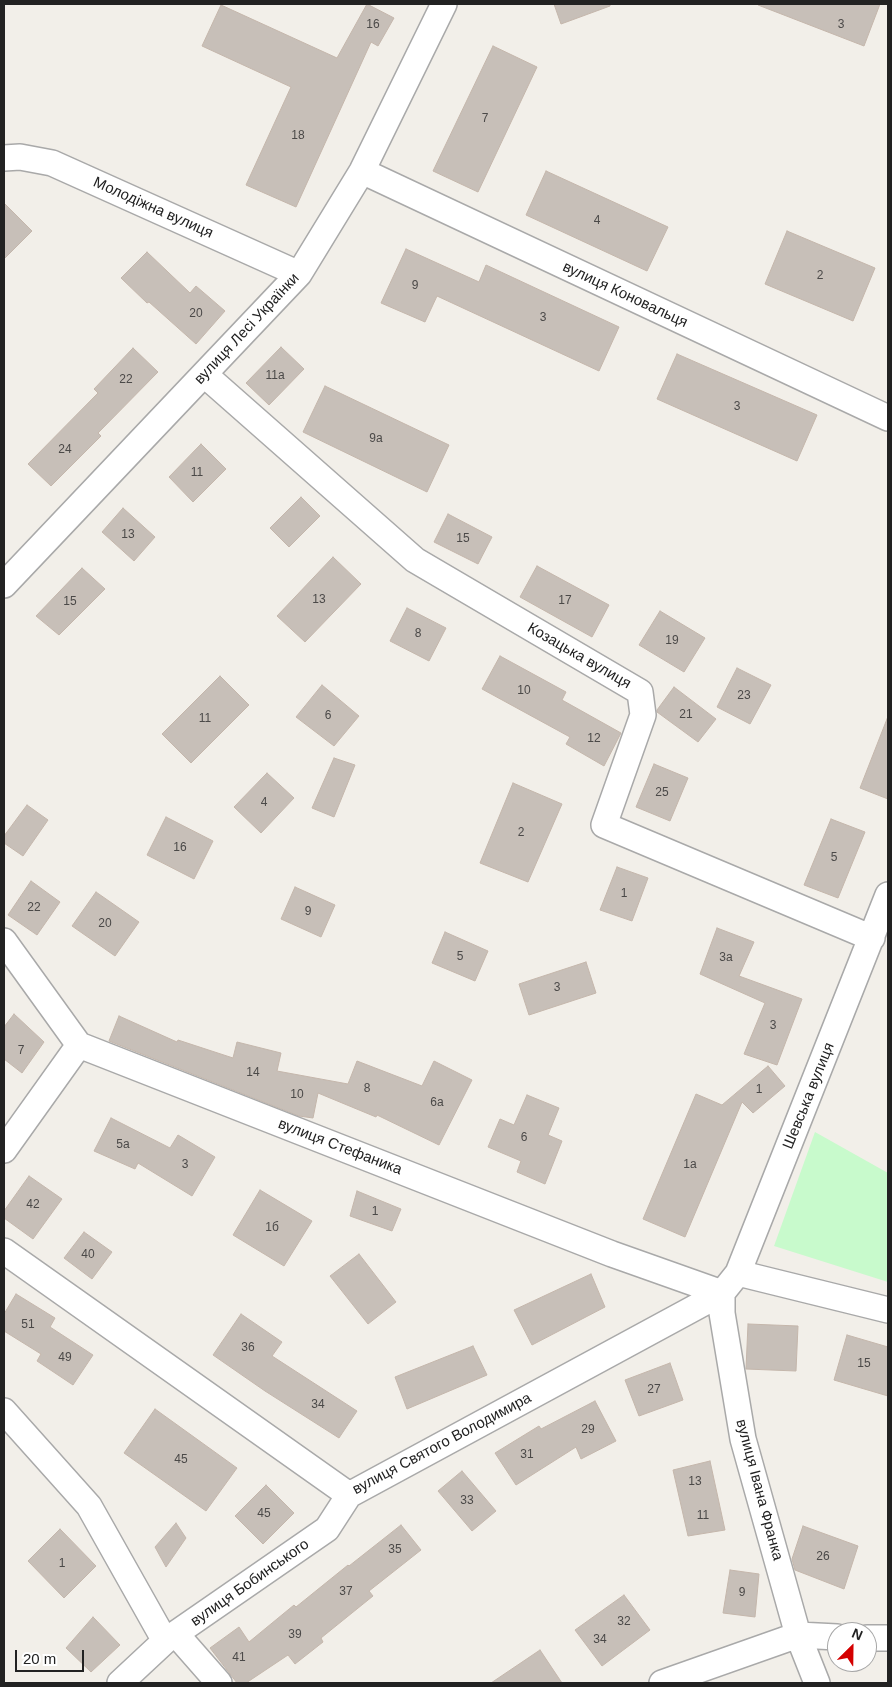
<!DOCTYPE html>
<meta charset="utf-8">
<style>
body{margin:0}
#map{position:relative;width:892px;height:1687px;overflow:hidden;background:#f2efe9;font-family:Arial,sans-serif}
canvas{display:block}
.frame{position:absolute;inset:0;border:5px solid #222;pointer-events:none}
.north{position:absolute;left:827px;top:1622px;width:50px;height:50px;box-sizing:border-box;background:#fff;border:1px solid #a7a7a7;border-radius:50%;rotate:23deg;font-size:14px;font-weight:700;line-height:20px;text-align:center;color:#222}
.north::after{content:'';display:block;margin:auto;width:18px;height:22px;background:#d40000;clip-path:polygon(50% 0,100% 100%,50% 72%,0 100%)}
.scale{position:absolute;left:15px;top:1650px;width:69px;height:22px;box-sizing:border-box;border:2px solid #222;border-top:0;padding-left:6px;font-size:15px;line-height:18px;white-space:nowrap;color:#222;-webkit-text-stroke:4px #fff;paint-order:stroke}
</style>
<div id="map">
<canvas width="892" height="1687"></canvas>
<div class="frame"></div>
<div class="north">N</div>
<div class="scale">20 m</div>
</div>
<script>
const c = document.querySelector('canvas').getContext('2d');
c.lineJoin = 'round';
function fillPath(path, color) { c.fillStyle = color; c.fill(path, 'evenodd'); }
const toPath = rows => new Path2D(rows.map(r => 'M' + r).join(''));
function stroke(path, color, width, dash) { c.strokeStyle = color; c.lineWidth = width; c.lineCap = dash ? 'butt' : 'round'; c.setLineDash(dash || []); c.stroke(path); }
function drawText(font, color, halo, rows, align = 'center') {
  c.font = font + ' Arial,sans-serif'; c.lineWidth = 4; c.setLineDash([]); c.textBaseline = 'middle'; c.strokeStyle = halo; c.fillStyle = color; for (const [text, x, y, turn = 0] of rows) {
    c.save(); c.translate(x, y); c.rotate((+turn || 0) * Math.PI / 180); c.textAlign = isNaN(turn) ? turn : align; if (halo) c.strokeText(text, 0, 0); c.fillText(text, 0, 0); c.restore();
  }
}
const park = toPath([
 [815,1132,888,1173,888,1282,774,1246]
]);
const building = toPath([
 [367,4,394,18,378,46,371,42,296,207,246,185,291,87,202,46,221,5,337,58,367,4],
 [554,4,610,4,610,6,561,24,554,4],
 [758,4,880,4,864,46,758,5,758,4],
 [493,46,537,67,478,192,433,171,493,46],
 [546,171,668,227,647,271,526,215,546,171],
 [4,203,32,231,4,259,4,203],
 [787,231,875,268,853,321,765,284,787,231],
 [406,249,479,282,486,265,619,327,599,371,437,296,425,322,381,303,406,249],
 [147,252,190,293,196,286,225,311,196,344,149,302,147,303,121,278,147,252],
 [281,347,304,369,269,405,246,383,281,347],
 [133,348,158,372,98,433,101,436,51,486,28,464,98,393,94,389,133,348],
 [677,354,817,415,797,461,657,399,677,354],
 [325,386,449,445,427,492,303,432,325,386],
 [201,444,226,469,193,502,169,477,201,444],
 [301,497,320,516,289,547,270,528,301,497],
 [123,508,155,537,134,561,102,532,123,508],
 [448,514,492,537,478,564,434,542,448,514],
 [333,557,361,584,305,642,277,616,333,557],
 [537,566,609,605,592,637,520,597,537,566],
 [82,568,105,589,59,635,36,616,82,568],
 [407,608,446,628,429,661,390,641,407,608],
 [660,611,705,638,684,672,639,645,660,611],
 [500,656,566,692,562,700,621,733,604,766,566,744,570,737,482,689,500,656],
 [737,668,771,685,750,724,717,707,737,668],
 [220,676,249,705,191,763,162,734,220,676],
 [322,685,359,716,334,746,296,717,322,685],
 [674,687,716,719,698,742,657,712,657,710,674,687],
 [887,719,888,720,888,799,860,788,887,719],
 [334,758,355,765,334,817,312,808,334,758],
 [654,764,688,778,670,821,636,807,654,764],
 [267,773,294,798,261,833,234,807,267,773],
 [513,783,562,804,528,882,480,863,513,783],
 [27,805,48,820,23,856,4,843,4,836,27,805],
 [166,817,213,841,194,879,147,855,166,817],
 [831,819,865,832,838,898,804,885,831,819],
 [617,867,648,878,632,921,600,910,617,867],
 [31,881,60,902,37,935,8,915,31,881],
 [295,887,335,905,321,937,281,919,295,887],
 [96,892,139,922,115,956,72,926,96,892],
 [717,928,754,942,739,976,802,999,777,1065,744,1054,765,1003,700,974,717,928],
 [445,932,488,951,475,981,432,963,445,932],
 [586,962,596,993,529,1015,519,984,586,962],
 [14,1014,44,1042,22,1073,4,1059,4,1027,14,1014],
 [119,1016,177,1042,178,1040,233,1058,237,1042,281,1053,277,1071,348,1084,357,1061,422,1086,434,1061,472,1080,439,1145,377,1115,376,1117,318,1093,313,1118,299,1116,109,1041,119,1016],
 [768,1066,785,1086,753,1113,742,1102,685,1237,643,1219,696,1094,722,1105,768,1066],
 [527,1095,559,1108,548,1135,562,1141,545,1184,517,1172,521,1161,488,1147,500,1119,514,1125,527,1095],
 [111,1118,170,1148,178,1135,215,1157,192,1196,138,1163,135,1169,94,1151,111,1118],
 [29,1176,62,1199,33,1239,4,1218,4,1211,29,1176],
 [260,1190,312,1221,284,1266,233,1235,260,1190],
 [357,1191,401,1209,392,1231,350,1216,357,1191],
 [84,1232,112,1252,92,1279,64,1258,84,1232],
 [359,1254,396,1302,368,1324,330,1276,359,1254],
 [591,1274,605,1307,532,1345,514,1310,591,1274],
 [16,1294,55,1318,50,1327,93,1355,73,1385,37,1361,41,1354,4,1331,4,1314,16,1294],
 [241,1314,282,1342,272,1356,357,1411,339,1438,265,1391,213,1355,241,1314],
 [748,1324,798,1326,796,1371,746,1369,748,1324],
 [847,1335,888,1347,888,1396,834,1380,847,1335],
 [473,1346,487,1375,407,1409,395,1377,473,1346],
 [670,1363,683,1400,639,1416,625,1380,670,1363],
 [595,1401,616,1441,581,1459,576,1447,516,1485,495,1453,539,1426,541,1429,595,1401],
 [155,1409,237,1468,206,1511,124,1453,155,1409],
 [710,1461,725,1530,688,1536,673,1470,710,1461],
 [462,1471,496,1511,472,1531,438,1491,462,1471],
 [266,1485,294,1513,263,1544,235,1516,266,1485],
 [176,1523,186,1538,166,1567,155,1547,176,1523],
 [401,1525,421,1550,369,1591,373,1596,321,1638,323,1642,295,1664,288,1655,246,1683,237,1683,210,1648,239,1627,249,1642,294,1605,296,1607,348,1565,349,1566,401,1525],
 [803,1526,858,1546,844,1589,795,1570,792,1559,803,1526],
 [60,1529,96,1566,64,1598,28,1561,60,1529],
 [730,1570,759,1574,755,1617,723,1613,730,1570],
 [624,1595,650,1630,602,1666,575,1630,624,1595],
 [93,1617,120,1645,91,1672,66,1648,93,1617],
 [540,1650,562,1683,491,1683,540,1650]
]);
const minor = toPath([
 [4,158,20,157,52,163,299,274],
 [362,171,888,418],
 [205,375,415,560,640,692,643,715,604,825,872,938],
 [4,585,299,274,362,171,444,4],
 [4,941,79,1045,612,1254,722,1293],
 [4,1150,79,1045],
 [4,1251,349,1495],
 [738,1273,888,1310],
 [722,1293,722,1313,743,1439,798,1635,817,1683],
 [4,1411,89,1506,165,1641],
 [176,1634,219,1683],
 [867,1638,888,1638],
 [120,1683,165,1641,327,1529,349,1495,722,1293,738,1273,888,895],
 [662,1683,798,1635,837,1637]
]);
const numberNames = [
 ["16",373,25],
 ["3",841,25],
 ["7",485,119],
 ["18",298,136],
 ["4",597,221],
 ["2",820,276],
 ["9",415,286],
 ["20",196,314],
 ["3",543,318],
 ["11а",275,376],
 ["22",126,380],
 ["3",737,407],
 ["9а",376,439],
 ["24",65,450],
 ["11",197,473],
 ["13",128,535],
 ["15",463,539],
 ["13",319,600],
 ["17",565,601],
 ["15",70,602],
 ["8",418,634],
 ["19",672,641],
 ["10",524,691],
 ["23",744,696],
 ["21",686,715],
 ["6",328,716],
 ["11",205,719],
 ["12",594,739],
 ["25",662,793],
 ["4",264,803],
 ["2",521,833],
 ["16",180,848],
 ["5",834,858],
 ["1",624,894],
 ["22",34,908],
 ["9",308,912],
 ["20",105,924],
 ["5",460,957],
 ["3а",726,958],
 ["3",557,988],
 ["3",773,1026],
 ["7",21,1051],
 ["14",253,1073],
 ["8",367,1089],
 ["1",759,1090],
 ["10",297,1095],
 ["6а",437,1103],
 ["6",524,1138],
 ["5а",123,1145],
 ["3",185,1165],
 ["1а",690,1165],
 ["42",33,1205],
 ["1",375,1212],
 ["1б",272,1228],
 ["40",88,1255],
 ["51",28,1325],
 ["36",248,1348],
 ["49",65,1358],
 ["15",864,1364],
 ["27",654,1390],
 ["34",318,1405],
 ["29",588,1430],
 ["31",527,1455],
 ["45",181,1460],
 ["13",695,1482],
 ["33",467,1501],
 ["45",264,1514],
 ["11",703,1516],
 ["35",395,1550],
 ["26",823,1557],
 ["1",62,1564],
 ["37",346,1592],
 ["9",742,1593],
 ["32",624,1622],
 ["39",295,1635],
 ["34",600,1640],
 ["41",239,1658]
];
const streetNames = [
 ["Молодіжна вулиця",153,208,24],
 ["вулиця Коновальця",625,295,25],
 ["вулиця Лесі Українки",247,329,-47],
 ["Козацька вулиця",579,656,30],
 ["Шевська вулиця",809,1096,-68],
 ["вулиця Стефаника",340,1147,21],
 ["вулиця Святого Володимира",442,1444,-28],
 ["вулиця Івана Франка",759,1490,75],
 ["вулиця Бобинського",250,1583,-35]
];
fillPath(park, '#c8facc');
fillPath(building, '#c7bfb8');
stroke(building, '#c4b6ab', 1);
stroke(minor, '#a9a9a9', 28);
stroke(minor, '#fff', 25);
drawText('12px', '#4b4948', null, numberNames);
drawText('15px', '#222', '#fff', streetNames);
</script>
